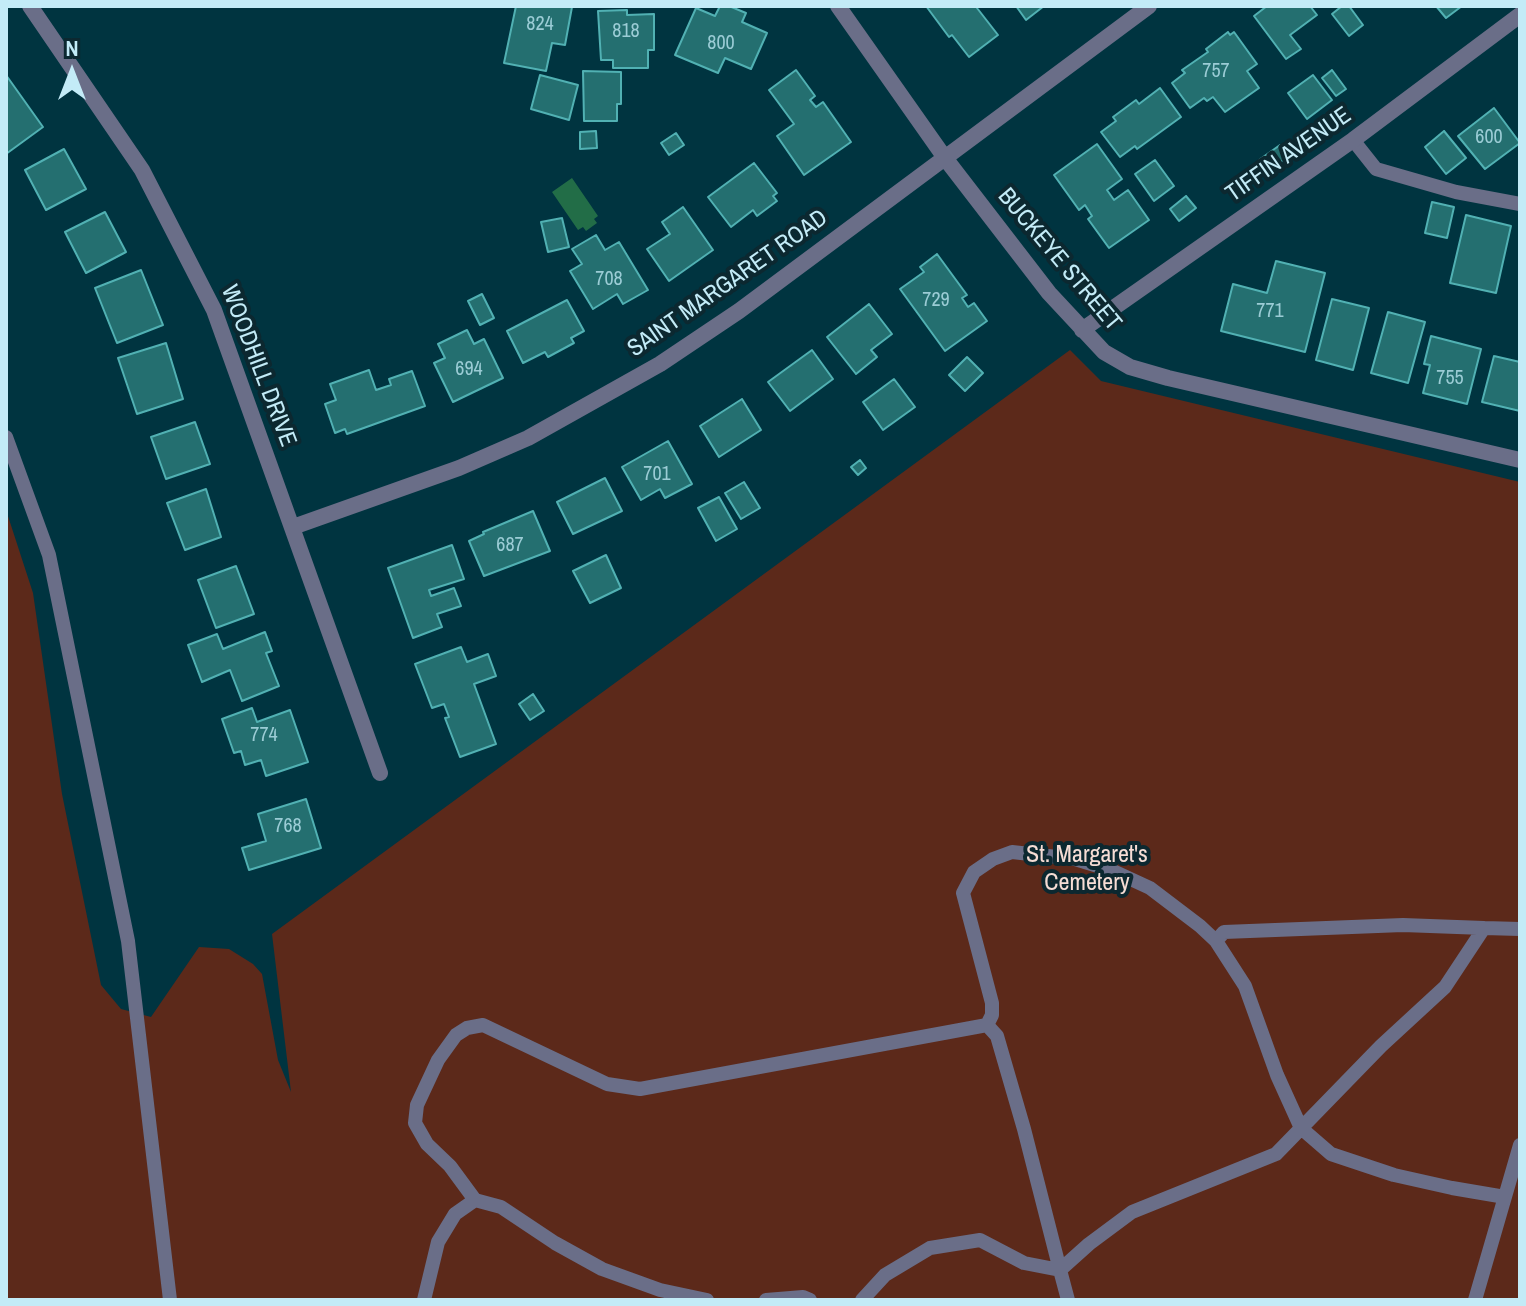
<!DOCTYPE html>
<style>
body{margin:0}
#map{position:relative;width:1526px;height:1306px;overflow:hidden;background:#003440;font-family:"Archivo Narrow",sans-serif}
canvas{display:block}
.frame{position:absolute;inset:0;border:8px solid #c3ebf7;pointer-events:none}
.north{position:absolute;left:32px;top:32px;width:80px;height:80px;-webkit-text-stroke:6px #0c2830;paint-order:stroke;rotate:0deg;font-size:22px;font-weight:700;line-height:32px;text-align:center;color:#c3ebf7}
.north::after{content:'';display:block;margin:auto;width:28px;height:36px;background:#c3ebf7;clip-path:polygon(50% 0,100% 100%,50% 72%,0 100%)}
</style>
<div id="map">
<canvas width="1526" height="1306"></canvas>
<div class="frame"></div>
<div class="north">N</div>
</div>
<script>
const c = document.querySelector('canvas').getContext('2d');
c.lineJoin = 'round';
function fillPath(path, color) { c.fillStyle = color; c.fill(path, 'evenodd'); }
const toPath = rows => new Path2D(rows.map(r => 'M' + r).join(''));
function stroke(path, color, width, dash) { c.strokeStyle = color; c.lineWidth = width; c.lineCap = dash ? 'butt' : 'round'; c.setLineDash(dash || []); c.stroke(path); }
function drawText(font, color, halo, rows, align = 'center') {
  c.font = font + ' "Archivo Narrow",sans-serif'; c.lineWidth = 8; c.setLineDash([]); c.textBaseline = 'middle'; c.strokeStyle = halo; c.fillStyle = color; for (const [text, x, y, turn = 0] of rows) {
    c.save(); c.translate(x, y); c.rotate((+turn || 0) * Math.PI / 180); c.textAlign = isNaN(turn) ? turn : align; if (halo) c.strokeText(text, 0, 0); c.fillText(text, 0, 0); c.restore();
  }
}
const green = toPath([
 [1070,350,1101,381,1520,482,1520,1300,6,1300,6,510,33,593,62,794,101,985,121,1009,151,1017,199,947,229,949,253,964,262,974,278,1060,291,1092,272,934]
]);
const water = toPath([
 [572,178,598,216,594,219,597,223,586,231,583,227,578,230,552,192]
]);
const building = toPath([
 [516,6,572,7,565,45,552,43,546,71,504,63,516,6],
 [720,6,729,6,746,13,742,22,767,33,751,69,725,58,718,73,675,55,696,8,715,16,720,6],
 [926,6,979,6,977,8,998,35,969,57,952,35,949,37,926,6],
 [1016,6,1044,6,1026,20,1016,6],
 [1267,6,1310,6,1317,15,1290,35,1301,49,1286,59,1254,16,1267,6],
 [1342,6,1349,6,1363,25,1349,36,1332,14,1342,6],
 [1436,6,1462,6,1446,18,1436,6],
 [627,10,627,15,654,14,654,50,648,50,648,68,613,68,613,60,601,60,598,11,627,10],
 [1228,32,1230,35,1234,32,1257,64,1247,71,1259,88,1225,112,1213,97,1207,101,1204,98,1190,108,1172,83,1185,73,1182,70,1208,52,1206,49,1228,32],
 [796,70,815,96,810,100,816,107,823,102,851,142,804,175,777,136,794,124,769,90,796,70],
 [1332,70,1346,89,1336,96,1322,78,1332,70],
 [583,71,621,72,621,104,617,104,617,121,584,121,583,71],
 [6,75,43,127,6,154,6,75],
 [540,75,578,85,569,120,531,109,540,75],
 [1313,75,1332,100,1307,119,1288,93,1313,75],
 [1160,88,1181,117,1137,149,1135,146,1120,157,1101,132,1116,121,1113,117,1136,100,1139,104,1160,88],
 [1494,108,1520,143,1485,169,1458,136,1494,108],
 [596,131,597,148,580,149,580,132,596,131],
 [1444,131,1466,158,1446,174,1425,147,1444,131],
 [676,133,684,145,669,155,661,143,676,133],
 [1097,144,1122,179,1107,190,1114,200,1128,190,1149,220,1109,248,1088,219,1092,216,1085,205,1079,210,1054,175,1097,144],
 [1280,145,1288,157,1267,171,1259,160,1280,145],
 [64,149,86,189,46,210,25,170,64,149],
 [1155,160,1174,186,1154,201,1135,174,1155,160],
 [754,163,777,193,773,196,777,201,757,216,753,210,731,227,708,197,754,163],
 [1186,196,1196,208,1179,221,1170,209,1186,196],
 [1432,202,1454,207,1447,238,1425,233,1432,202],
 [683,207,713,250,669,281,647,249,670,234,662,222,683,207],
 [105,212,126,252,86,273,65,232,105,212],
 [1466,215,1511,226,1496,293,1450,283,1466,215],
 [562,218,569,247,548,252,541,222,562,218],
 [596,235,605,250,619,242,648,290,623,304,617,294,593,309,570,271,582,264,572,249,596,235],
 [937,254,967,295,962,298,968,307,974,303,987,321,945,351,900,289,924,272,920,267,937,254],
 [1276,261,1325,273,1305,352,1221,331,1233,284,1267,293,1276,261],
 [141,270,163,325,117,343,95,288,141,270],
 [482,294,494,318,480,325,468,301,482,294],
 [1332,299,1369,308,1353,370,1316,360,1332,299],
 [567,300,584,331,571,338,574,343,548,357,545,352,523,363,507,331,567,300],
 [869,304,892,334,871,350,877,357,856,374,827,337,869,304],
 [1388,312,1425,322,1408,383,1371,373,1388,312],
 [467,330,474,344,484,339,503,378,453,402,434,363,445,358,438,344,467,330],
 [1431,336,1481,349,1467,404,1423,393,1430,365,1424,364,1431,336],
 [166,343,183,399,137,414,118,358,166,343],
 [812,350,833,379,790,411,768,382,812,350],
 [1494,356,1520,362,1520,411,1482,402,1494,356],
 [967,357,983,373,965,391,949,375,967,357],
 [369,370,376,390,391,385,389,379,412,371,425,406,347,434,345,429,335,433,325,404,336,400,330,384,369,370],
 [894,379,915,407,883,430,863,402,894,379],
 [742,399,761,430,719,457,700,426,742,399],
 [195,422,210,464,166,479,151,437,195,422],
 [668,441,692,484,665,498,660,489,641,500,622,467,668,441],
 [860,460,866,468,858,475,851,467,860,460],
 [605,478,622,511,573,534,557,502,605,478],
 [744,482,760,508,741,519,725,493,744,482],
 [206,489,221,537,185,550,167,503,206,489],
 [719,497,737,529,716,541,698,508,719,497],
 [533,511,550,551,484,576,469,541,484,534,483,532,533,511],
 [452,545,464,579,429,590,431,596,454,588,461,606,437,614,442,627,413,638,388,568,452,545],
 [606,555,621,588,590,603,573,571,606,555],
 [236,566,254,614,216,628,198,580,236,566],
 [265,632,272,651,266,653,279,686,242,701,230,670,202,682,188,645,217,634,223,649,265,632],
 [461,647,467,662,488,654,496,676,474,684,496,744,460,757,445,718,449,717,444,704,432,708,415,664,461,647],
 [533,694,544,711,530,720,519,704,533,694],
 [252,708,257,722,290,710,308,762,266,776,261,760,245,765,241,751,234,753,222,719,252,708],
 [306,799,321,848,249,870,242,848,266,841,258,814,306,799]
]);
const service = toPath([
 [1353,140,1376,169,1456,192,1520,204],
 [6,437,49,555,128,941,170,1300],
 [1216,941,1224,932,1403,925,1484,928],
 [475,1200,501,1207,555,1243,602,1269,660,1290,707,1300],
 [424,1300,438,1242,455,1214,475,1200,450,1166,427,1144,415,1123,417,1105,438,1060,456,1035,467,1028,483,1025,607,1084,640,1089,987,1025,992,1015,992,1003,963,893,974,872,993,859,1012,852,1075,859,1111,870,1150,888,1200,926,1216,941,1245,986,1277,1075,1301,1128,1331,1154,1394,1175,1452,1188,1505,1197],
 [766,1300,803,1297,810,1300],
 [862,1300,885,1275,930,1248,980,1240,1024,1263,1060,1270,1024,1129,997,1036,987,1025],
 [1068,1300,1060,1270,1089,1244,1132,1212,1276,1154,1381,1046,1445,987,1484,928,1520,929],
 [1475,1300,1520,1145]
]);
const minor = toPath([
 [30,6,142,170,214,310,380,773],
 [838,6,945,158,1049,293,1104,352,1130,367,1168,378,1520,460],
 [1082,330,1353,140,1520,15],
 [293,527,459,468,528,438,660,364,739,311,1149,6]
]);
const numberNames = [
 ["824",540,25],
 ["818",626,32],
 ["800",721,44],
 ["757",1216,72],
 ["600",1489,138],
 ["708",609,280],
 ["729",936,301],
 ["771",1270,312],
 ["694",469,370],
 ["755",1450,379],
 ["701",657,475],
 ["687",510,546],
 ["774",264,736],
 ["768",288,827]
];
const streetNames = [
 ["TIFFIN AVENUE",1289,155,-35],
 ["BUCKEYE STREET",1059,260,50],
 ["SAINT MARGARET ROAD",728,284,-35],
 ["WOODHILL DRIVE",258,366,69]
];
const parkNames = [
 ["St. Margaret's",1087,856],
 ["Cemetery",1087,884]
];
fillPath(green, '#5c291a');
fillPath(water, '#226d47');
fillPath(building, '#246f70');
stroke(building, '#51b1b3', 2);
stroke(service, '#6a6e88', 14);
stroke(minor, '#6a6e88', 16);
drawText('20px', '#9bccd5', null, numberNames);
drawText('24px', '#c3ebf7', '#0c2830', streetNames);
drawText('24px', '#f6ddd5', '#0c2830', parkNames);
</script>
